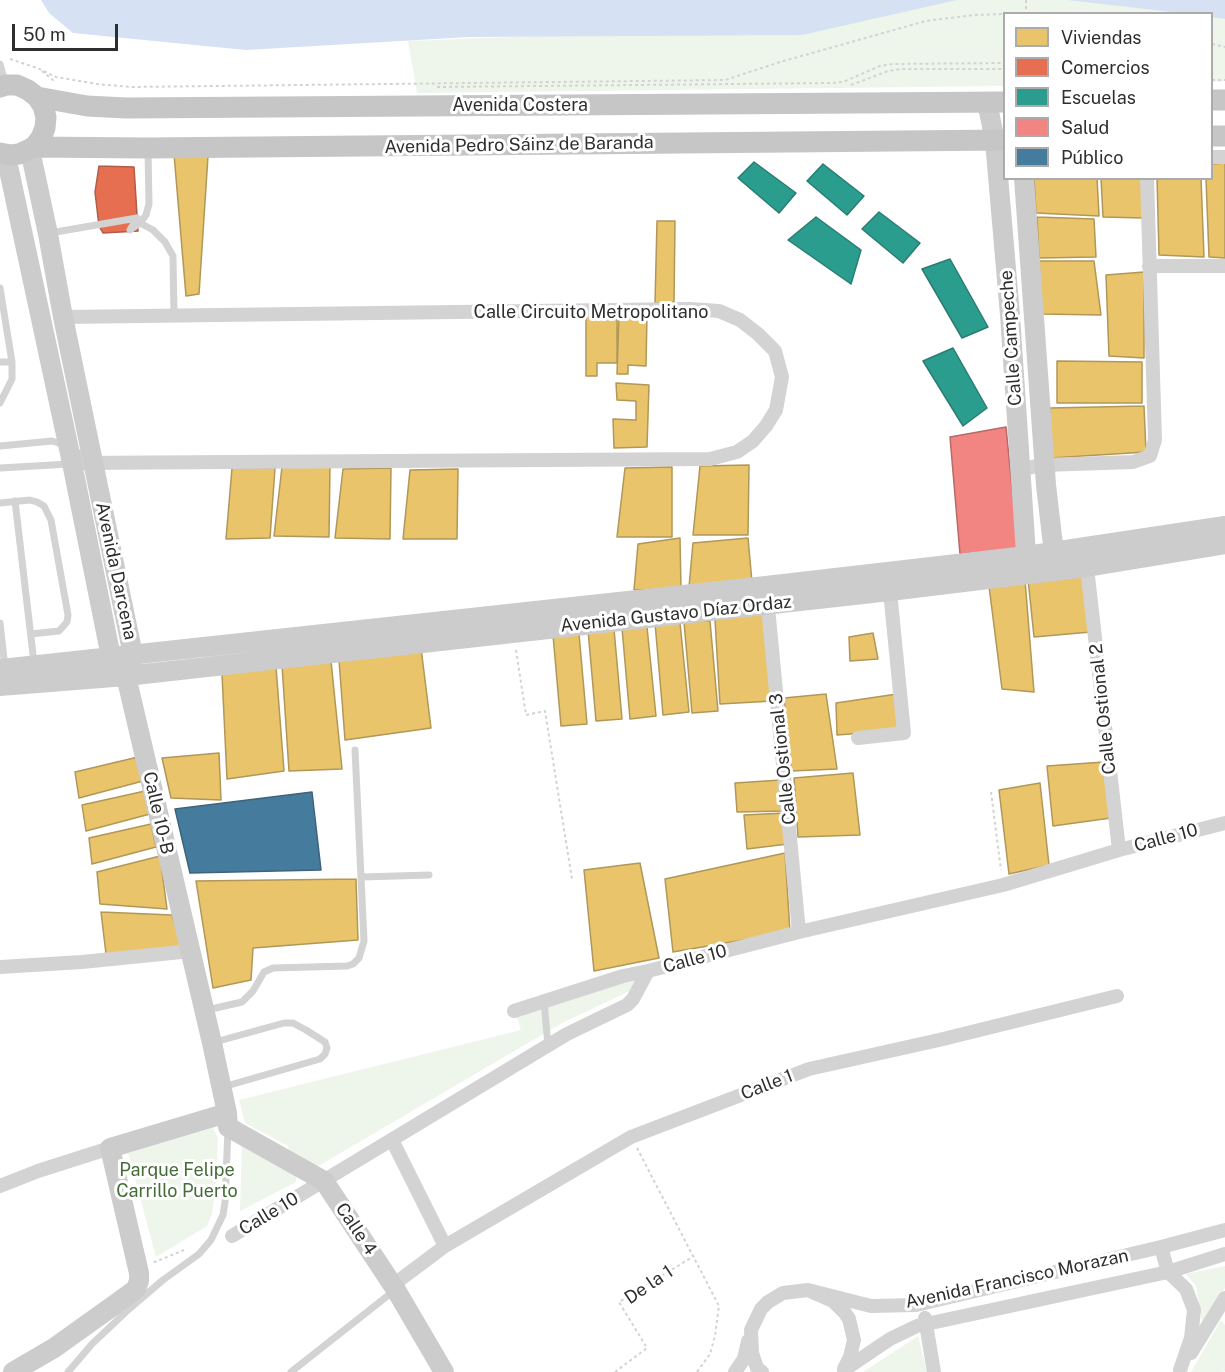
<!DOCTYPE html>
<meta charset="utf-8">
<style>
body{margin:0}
#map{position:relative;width:1225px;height:1372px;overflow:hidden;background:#fff;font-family:"Public Sans",sans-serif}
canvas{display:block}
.legend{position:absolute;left:1003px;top:12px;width:210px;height:168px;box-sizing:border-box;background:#fff;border:2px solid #ababab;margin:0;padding:8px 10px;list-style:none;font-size:18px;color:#2e2e2e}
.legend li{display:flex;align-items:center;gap:12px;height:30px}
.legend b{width:30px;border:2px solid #ababab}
.scale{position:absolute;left:12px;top:24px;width:106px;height:27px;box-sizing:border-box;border:3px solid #2e2e2e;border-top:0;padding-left:8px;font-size:18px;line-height:21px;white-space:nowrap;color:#2e2e2e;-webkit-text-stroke:4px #fff;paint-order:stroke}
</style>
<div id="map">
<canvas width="1225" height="1372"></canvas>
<ul class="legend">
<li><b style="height:16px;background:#e9c46a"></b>Viviendas</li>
<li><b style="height:16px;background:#e76f51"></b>Comercios</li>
<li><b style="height:16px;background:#2a9d8f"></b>Escuelas</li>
<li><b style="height:16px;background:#f28482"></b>Salud</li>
<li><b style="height:16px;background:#457b9d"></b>Público</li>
</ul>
<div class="scale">50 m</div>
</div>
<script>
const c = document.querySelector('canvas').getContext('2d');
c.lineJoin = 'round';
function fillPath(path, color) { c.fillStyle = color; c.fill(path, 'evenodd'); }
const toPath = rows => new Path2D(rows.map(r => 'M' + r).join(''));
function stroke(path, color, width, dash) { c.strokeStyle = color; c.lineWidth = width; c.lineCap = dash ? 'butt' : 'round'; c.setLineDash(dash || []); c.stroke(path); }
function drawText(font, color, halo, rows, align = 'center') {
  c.font = font + ' "Public Sans",sans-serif'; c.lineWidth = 6; c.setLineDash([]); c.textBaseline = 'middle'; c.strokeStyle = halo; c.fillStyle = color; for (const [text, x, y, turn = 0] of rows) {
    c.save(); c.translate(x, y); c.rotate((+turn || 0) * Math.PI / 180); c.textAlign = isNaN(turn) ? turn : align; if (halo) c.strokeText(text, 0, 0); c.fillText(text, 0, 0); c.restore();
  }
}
const green = toPath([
 [942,0,1114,0,1225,9,1225,81,1212,82,1212,14,1004,14,1004,86,417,93,408,41,750,28],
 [636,977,630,991,562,1023,315,1168,290,1155,288,1146,245,1123,239,1100,521,1030,516,1015],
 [213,1128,218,1138,216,1188,212,1214,207,1226,156,1257,128,1153],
 [242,1141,296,1173,296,1182,240,1211],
 [1225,1266,1225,1288,1202,1322,1196,1286,1186,1274],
 [1221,1320,1225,1325,1225,1371,1223,1372,1191,1372],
 [918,1336,927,1372,863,1372,915,1338]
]);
const water = toPath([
 [41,0,957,0,802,35,469,37,246,50,73,33,49,13],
 [1068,0,1225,0,1225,19,1212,17,1212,14,1180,13]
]);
const homes = toPath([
 [174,154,208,156,199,294,186,296,174,154],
 [1225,163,1225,258,1209,257,1206,178,1212,178,1212,164,1225,163],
 [1034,178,1097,178,1099,216,1036,213,1034,178],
 [1101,178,1142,178,1143,218,1103,217,1101,178],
 [1157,178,1201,178,1204,257,1159,255,1157,178],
 [1037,217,1094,219,1096,257,1039,258,1037,217],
 [657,221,675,221,674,302,655,303,657,221],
 [1039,261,1094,261,1101,315,1042,314,1039,261],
 [1144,272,1144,358,1109,356,1106,275,1144,272],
 [586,314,617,315,617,363,597,363,597,376,586,376,586,314],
 [619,314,647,315,646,366,628,365,628,374,617,374,619,314],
 [1057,361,1142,362,1142,403,1057,403,1057,361],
 [616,383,649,385,647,447,614,448,613,419,636,420,636,401,617,400,616,383],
 [1144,406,1146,452,1051,458,1050,408,1144,406],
 [749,465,748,535,693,535,700,466,749,465],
 [330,466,329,537,274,536,282,467,330,466],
 [672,467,672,537,617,537,625,468,672,467],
 [232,468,275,468,270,538,226,539,232,468],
 [391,468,390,539,335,538,343,469,391,468],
 [458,469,457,539,403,539,410,470,458,469],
 [680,538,681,589,634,590,638,544,680,538],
 [748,538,752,582,689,587,693,543,748,538],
 [1084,572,1091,632,1034,637,1028,579,1084,572],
 [1025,580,1034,692,1002,689,989,586,1025,580],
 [764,609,773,701,720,704,715,620,764,609],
 [710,621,718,711,692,713,684,622,710,621],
 [655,623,680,623,689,712,663,715,655,623],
 [647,627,656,716,630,719,622,628,647,627],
 [614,629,622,719,596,721,588,630,614,629],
 [873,633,878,659,850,661,849,637,873,633],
 [579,634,587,724,561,726,553,635,579,634],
 [421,648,431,728,345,740,339,660,421,648],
 [331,661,342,769,289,771,282,665,331,661],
 [276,667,284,771,227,779,222,674,276,667],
 [826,694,837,769,791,771,784,698,826,694],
 [897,694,901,730,837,735,836,703,897,694],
 [219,753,221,800,171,798,162,758,219,753],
 [138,757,143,781,79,798,75,772,138,757],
 [1104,762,1111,818,1053,826,1047,766,1104,762],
 [853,773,860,835,798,837,794,778,853,773],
 [781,780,785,811,737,812,735,783,781,780],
 [1040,783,1049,865,1009,874,999,790,1040,783],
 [145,791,150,814,86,831,82,805,145,791],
 [785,813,788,844,747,849,744,815,785,813],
 [151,824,156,847,92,864,89,838,151,824],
 [785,853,790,932,673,952,665,879,785,853],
 [160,856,167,909,100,904,97,872,160,856],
 [640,863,659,958,594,971,584,870,640,863],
 [356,879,358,940,253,948,251,980,213,988,196,881,356,879],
 [101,912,172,915,182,948,106,954,101,912]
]);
const shops = toPath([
 [99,166,134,167,138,231,103,233,99,226,95,192,99,166]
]);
const schools = toPath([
 [754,162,796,193,779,213,738,178,754,162],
 [823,164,864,196,847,215,807,181,823,164],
 [879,212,920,243,903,263,862,229,879,212],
 [816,217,861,250,851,284,788,240,816,217],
 [950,259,988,327,962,338,922,269,950,259],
 [953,348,987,408,963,426,923,361,953,348]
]);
const health = toPath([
 [1006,427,1018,549,960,554,950,437,1006,427]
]);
const public = toPath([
 [312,792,321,870,190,873,175,809,312,792]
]);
const path = toPath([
 [1026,0,1026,12],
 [1005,14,1035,14],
 [1212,44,1225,47],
 [10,59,37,68,56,77,97,84,131,87,725,80,780,62,926,21,974,15,1004,14],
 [42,71,54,81],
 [1212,80,1225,80],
 [851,85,888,71,901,69,1004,69],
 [437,87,832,83,843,82,880,66,892,64,1004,63],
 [516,650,526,715,545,711,572,879],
 [991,792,1001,870],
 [637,1148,719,1306,715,1336,710,1354,697,1372],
 [154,1261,155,1262,184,1250],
 [615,1372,647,1348,619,1302,694,1256]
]);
const lane = toPath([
 [0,64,5,83],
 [137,218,130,230,140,223,146,215,149,204,148,151],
 [140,223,153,230,165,242,173,256,174,315],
 [50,233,137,218],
 [0,288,12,362,12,379,0,403],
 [0,362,12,362],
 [0,446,52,441,68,446,89,460],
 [0,468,69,464],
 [15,501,34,663],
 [0,503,30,500,37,502,44,506,51,520,68,615,67,622,59,631,31,634],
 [0,623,5,668],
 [362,877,429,875],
 [544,1001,548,1046],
 [207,1010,242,1002,253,991,264,972,273,968,347,966,353,964,359,958,364,941,355,750],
 [215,1042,284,1023,293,1023,306,1030,325,1042,327,1048,325,1054,320,1059,223,1087],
 [68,1372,92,1344,129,1309,163,1280,199,1254,211,1240,223,1215,225,1202,228,1129],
 [291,1372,395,1290]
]);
const street = toPath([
 [1212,157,1225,157],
 [1149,266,1225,266],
 [63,317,690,309,719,311,740,320,758,334,775,351,782,377,776,410,766,426,753,441,737,452,710,459,72,463],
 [1020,469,1044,465,1133,462,1150,456,1155,440,1147,178],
 [1087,567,1119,850],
 [767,597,799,932],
 [858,738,904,733,890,591],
 [0,967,82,962,191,951],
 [514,1011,623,976,648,971,799,932,1003,885,1119,850,1225,823],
 [392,1140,445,1246],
 [0,1186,38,1171,110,1148],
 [232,1236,567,1034,627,1005,633,999,648,971],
 [1161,1247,1168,1272,1186,1289,1194,1310,1191,1338,1180,1370],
 [393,1285,445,1246,631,1137,809,1069,939,1040,1117,996],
 [808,1290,871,1306,916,1305,1161,1247,1225,1230],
 [925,1318,934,1372],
 [1191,1353,1225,1298],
 [844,1370,890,1339,917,1326,1168,1272,1225,1254],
 [735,1372,744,1359,748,1341],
 [762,1372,757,1368,752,1353,751,1330,761,1309,768,1302,783,1293,808,1290,833,1301,845,1313,849,1319,854,1340,850,1357,844,1369]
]);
const secondary = toPath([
 [987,102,995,141,1010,315,1027,569],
 [30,150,48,234,63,317,133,655,129,667],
 [3,154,9,170,72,463,111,657,126,676,212,1043,227,1113,228,1127,324,1181,396,1290,444,1372],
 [1024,178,1046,485,1055,562],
 [0,669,766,586,1026,556,1225,526],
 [0,686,126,676,890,591,1087,567,1225,544],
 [13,1372,54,1348,117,1303,136,1289,139,1281,139,1273,110,1148,227,1113]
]);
const primary = toPath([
 [0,87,6,85,17,85,28,90,37,97,43,106,46,117,45,128,41,138,34,147,19,154,11,155,0,153],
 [37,97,87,106,126,108,1004,102],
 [1212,100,1225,100],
 [1212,136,1225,136],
 [34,147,148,148,1004,140]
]);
const streetNames = [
 ["Avenida Costera",520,105],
 ["Avenida Pedro Sáinz de Baranda",519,145,-1],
 ["Calle Circuito Metropolitano",591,312],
 ["Calle Campeche",1011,338,-94],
 ["Avenida Darcena",116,571,78],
 ["Avenida Gustavo Díaz Ordaz",676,614,-6],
 ["Calle Ostional 2",1103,709,-96],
 ["Calle Ostional 3",783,759,-96],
 ["Calle 10-B",158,813,77],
 ["Calle 10",1166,838,-15],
 ["Calle 10",695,959,-15],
 ["Calle 1",767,1085,-21],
 ["Calle 10",269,1214,-31],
 ["Calle 4",356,1229,56],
 ["Avenida Francisco Morazan",1017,1279,-12],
 ["De la 1",649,1285,-34]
];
const parkNames = [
 ["Parque Felipe",177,1170],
 ["Carrillo Puerto",177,1191]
];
fillPath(green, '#eef5eb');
fillPath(water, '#d6e1f3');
fillPath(homes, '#e9c46a');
stroke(homes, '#b19758', 1.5);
fillPath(shops, '#e76f51');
stroke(shops, '#b05c46', 1.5);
fillPath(schools, '#2a9d8f');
stroke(schools, '#2b7c72', 1.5);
fillPath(health, '#f28482');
stroke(health, '#b76a69', 1.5);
fillPath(public, '#457b9d');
stroke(public, '#3e647c', 1.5);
stroke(path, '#d3d3d3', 2, [3, 3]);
stroke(lane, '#d3d3d3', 7);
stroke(street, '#d3d3d3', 14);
stroke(secondary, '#ccc', 20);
stroke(primary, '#c6c6c6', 21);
drawText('18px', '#2e2e2e', '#fff', streetNames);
drawText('18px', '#446d37', '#fff', parkNames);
</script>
